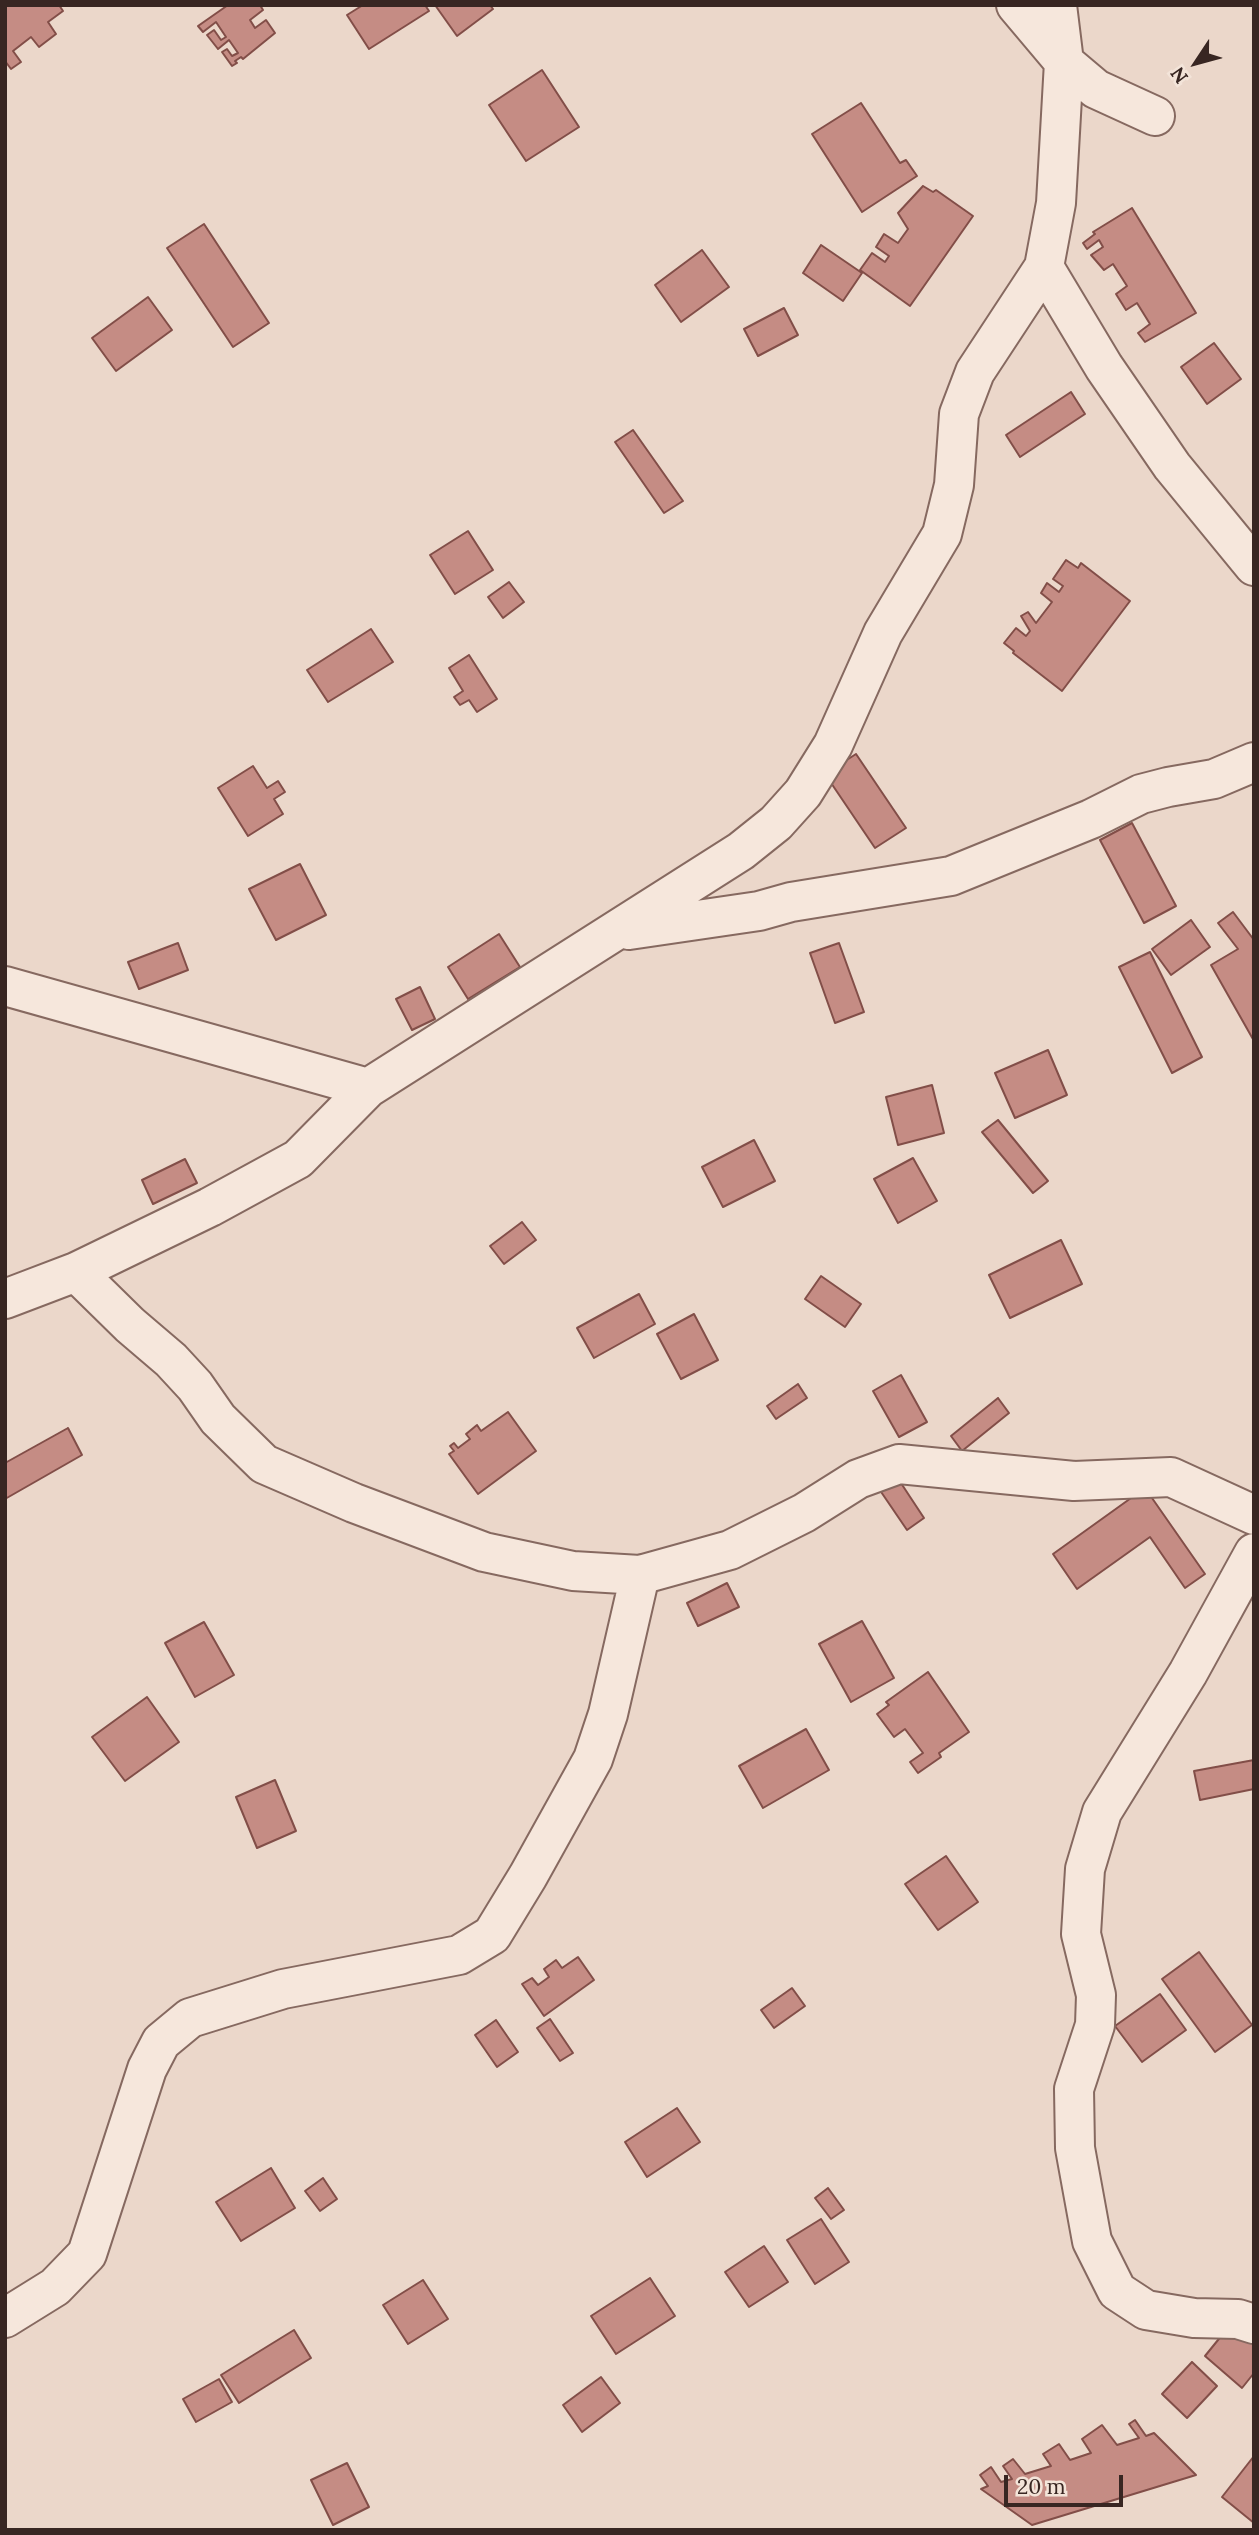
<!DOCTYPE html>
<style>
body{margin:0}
#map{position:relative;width:1259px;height:2535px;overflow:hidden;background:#ebd7ca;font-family:Lora,serif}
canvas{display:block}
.frame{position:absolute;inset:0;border:7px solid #382622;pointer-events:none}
.north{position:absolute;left:1161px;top:28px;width:70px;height:70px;-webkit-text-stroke:5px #f3e4d9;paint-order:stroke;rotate:234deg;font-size:19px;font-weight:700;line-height:28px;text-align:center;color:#382622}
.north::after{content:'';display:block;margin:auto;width:24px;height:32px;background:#382622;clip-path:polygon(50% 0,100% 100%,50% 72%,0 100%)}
.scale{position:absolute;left:1004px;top:2475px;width:119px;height:32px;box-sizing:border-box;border:4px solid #382622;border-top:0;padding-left:9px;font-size:21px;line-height:24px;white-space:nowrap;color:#382622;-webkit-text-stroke:5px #f3e4d9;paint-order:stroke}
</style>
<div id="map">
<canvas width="1259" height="2535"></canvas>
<div class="frame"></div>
<div class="north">N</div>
<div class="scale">20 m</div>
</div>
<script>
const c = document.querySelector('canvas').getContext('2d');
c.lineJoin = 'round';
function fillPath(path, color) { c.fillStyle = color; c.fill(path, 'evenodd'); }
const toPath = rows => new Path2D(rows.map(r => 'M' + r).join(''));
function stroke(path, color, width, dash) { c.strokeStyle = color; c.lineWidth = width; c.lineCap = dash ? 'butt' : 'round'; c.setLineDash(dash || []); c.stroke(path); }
const building = toPath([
 [5,5,59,5,63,11,48,22,56,34,39,47,31,37,13,51,21,62,11,69,5,61,5,5],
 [228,5,260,5,263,10,250,20,255,28,266,20,275,33,243,59,241,57,235,61,237,63,232,66,222,52,227,49,232,56,238,53,229,40,218,49,207,35,214,30,221,40,226,37,216,22,203,32,198,26,228,5],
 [363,5,425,5,429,11,369,49,347,15,363,5],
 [435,5,490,5,493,9,457,36,435,5],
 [542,70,579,127,526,161,489,105,542,70],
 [861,103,900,163,906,160,917,176,862,212,812,134,861,103],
 [923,186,933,192,936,190,973,216,910,306,860,270,872,253,885,262,889,256,876,247,884,234,898,243,908,229,898,213,923,186],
 [1132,208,1196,313,1145,342,1138,333,1150,324,1137,303,1126,310,1116,294,1127,286,1113,264,1104,270,1091,255,1103,247,1099,240,1087,249,1083,243,1095,234,1093,232,1132,208],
 [204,224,269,323,233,347,167,248,204,224],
 [821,245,862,273,843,301,803,273,821,245],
 [702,250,729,287,681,322,655,285,702,250],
 [148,297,172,330,116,371,92,338,148,297],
 [784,308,798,335,758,356,744,329,784,308],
 [1214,343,1241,379,1207,404,1181,367,1214,343],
 [1071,392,1085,414,1020,457,1006,435,1071,392],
 [633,430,683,501,664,513,615,442,633,430],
 [468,531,493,570,455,594,430,555,468,531],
 [1066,560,1078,568,1081,563,1130,601,1062,691,1013,653,1014,651,1004,643,1016,628,1026,636,1030,631,1021,616,1028,612,1036,623,1052,602,1041,593,1047,583,1059,592,1063,586,1053,579,1066,560],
 [509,582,524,602,503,618,488,597,509,582],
 [371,629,393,662,328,702,307,670,371,629],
 [469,655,497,699,477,712,469,700,460,705,454,697,463,691,449,668,469,655],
 [856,754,906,828,875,848,825,774,856,754],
 [253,766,267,788,278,781,285,792,274,799,283,814,248,836,218,788,253,766],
 [1132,823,1176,906,1144,923,1100,840,1132,823],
 [300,864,326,915,276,940,249,889,300,864],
 [1233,912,1254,940,1254,1041,1211,965,1238,949,1218,923,1233,912],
 [1191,920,1210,947,1171,975,1152,949,1191,920],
 [499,934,520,967,468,999,448,967,499,934],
 [178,943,188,970,139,989,128,962,178,943],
 [839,943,864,1012,835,1023,810,953,839,943],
 [1150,952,1202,1057,1172,1073,1119,967,1150,952],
 [420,987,435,1019,412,1030,396,999,420,987],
 [1048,1050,1067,1095,1015,1118,995,1073,1048,1050],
 [932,1085,944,1133,898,1145,886,1097,932,1085],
 [998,1120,1048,1181,1033,1193,982,1132,998,1120],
 [754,1140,775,1181,723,1207,702,1167,754,1140],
 [913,1158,937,1201,898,1223,874,1179,913,1158],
 [185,1159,197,1183,153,1204,142,1180,185,1159],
 [522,1222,536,1240,504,1264,490,1246,522,1222],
 [1061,1240,1082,1284,1010,1318,989,1275,1061,1240],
 [821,1276,861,1304,845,1327,805,1299,821,1276],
 [639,1294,655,1324,594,1358,577,1328,639,1294],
 [694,1314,718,1360,681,1379,657,1334,694,1314],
 [901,1375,927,1422,899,1437,873,1391,901,1375],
 [798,1384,807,1398,776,1419,767,1406,798,1384],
 [998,1398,1009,1413,962,1451,951,1436,998,1398],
 [508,1412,536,1451,478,1494,449,1454,454,1451,450,1446,454,1443,458,1448,470,1439,466,1434,477,1425,481,1431,508,1412],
 [68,1428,82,1455,5,1499,5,1463,68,1428],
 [893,1471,924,1518,907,1530,875,1483,893,1471],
 [1145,1488,1205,1574,1185,1588,1150,1537,1077,1589,1053,1554,1145,1488],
 [727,1583,739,1607,698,1626,687,1603,727,1583],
 [862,1621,894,1678,851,1702,819,1644,862,1621],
 [204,1622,234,1675,195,1697,165,1643,204,1622],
 [928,1672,969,1732,939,1753,941,1757,918,1773,910,1762,923,1753,905,1729,894,1737,877,1714,889,1705,886,1702,928,1672],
 [147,1697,179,1742,125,1781,92,1737,147,1697],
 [806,1729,829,1770,763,1808,739,1766,806,1729],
 [1254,1760,1254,1789,1200,1800,1194,1771,1254,1760],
 [275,1780,296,1831,257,1848,236,1797,275,1780],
 [946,1856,978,1902,938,1930,905,1884,946,1856],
 [1199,1952,1252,2025,1215,2052,1162,1979,1199,1952],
 [578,1957,594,1980,544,2016,522,1984,532,1978,538,1985,549,1977,544,1969,556,1960,562,1968,578,1957],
 [792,1988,805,2006,774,2028,761,2010,792,1988],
 [1160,1994,1186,2030,1142,2062,1115,2026,1160,1994],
 [550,2019,573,2053,560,2061,537,2028,550,2019],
 [496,2020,518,2052,497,2067,475,2035,496,2020],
 [677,2108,700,2142,647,2177,625,2142,677,2108],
 [271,2168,295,2208,241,2241,216,2202,271,2168],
 [323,2178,337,2199,320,2211,305,2191,323,2178],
 [828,2188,844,2210,831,2219,815,2198,828,2188],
 [821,2219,849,2262,815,2284,787,2240,821,2219],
 [764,2246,788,2282,749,2307,725,2272,764,2246],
 [650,2278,675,2316,616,2354,591,2316,650,2278],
 [423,2280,448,2319,408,2344,383,2305,423,2280],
 [1231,2324,1254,2342,1254,2373,1242,2388,1205,2356,1231,2324],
 [294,2330,311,2358,239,2403,221,2375,294,2330],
 [1192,2362,1217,2386,1187,2418,1162,2394,1192,2362],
 [601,2377,620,2403,582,2432,563,2405,601,2377],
 [219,2379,232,2402,196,2422,183,2399,219,2379],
 [1135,2420,1146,2436,1154,2433,1196,2475,1032,2525,981,2489,988,2486,980,2475,991,2467,1001,2482,1012,2479,1003,2466,1013,2459,1025,2474,1051,2466,1043,2454,1059,2444,1070,2460,1091,2453,1082,2439,1102,2425,1117,2445,1139,2438,1129,2424,1135,2420],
 [1254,2456,1254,2523,1222,2497,1254,2456],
 [347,2463,369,2507,333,2525,311,2480,347,2463]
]);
const minor = toPath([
 [1016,5,1064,62,1096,89,1155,116],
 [1044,267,1104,367,1172,466,1254,566],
 [629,930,759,911,791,902,951,876,1091,819,1141,794,1168,787,1214,779,1254,762],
 [5,986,368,1088],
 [76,1272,130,1325,171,1360,195,1386,218,1419,264,1464,354,1503,484,1552,573,1571,640,1575,730,1550,804,1513,858,1479,899,1464,1074,1481,1171,1477,1254,1515],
 [5,1299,76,1272,210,1207,298,1159,368,1088,741,851,776,823,803,793,833,745,883,633,942,534,954,485,959,414,975,372,1044,267,1056,203,1064,62,1057,5],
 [1254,1553,1188,1673,1102,1812,1085,1869,1081,1934,1096,1995,1095,2025,1074,2089,1075,2148,1092,2241,1117,2291,1146,2310,1194,2318,1238,2319,1254,2324],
 [5,2318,55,2287,87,2254,147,2069,161,2042,190,2018,283,1989,459,1955,492,1935,528,1876,593,1759,608,1714,640,1575]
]);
fillPath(building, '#c58c84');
stroke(building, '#824e48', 2);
stroke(minor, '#866960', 42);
stroke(minor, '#f6e7dc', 38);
</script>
